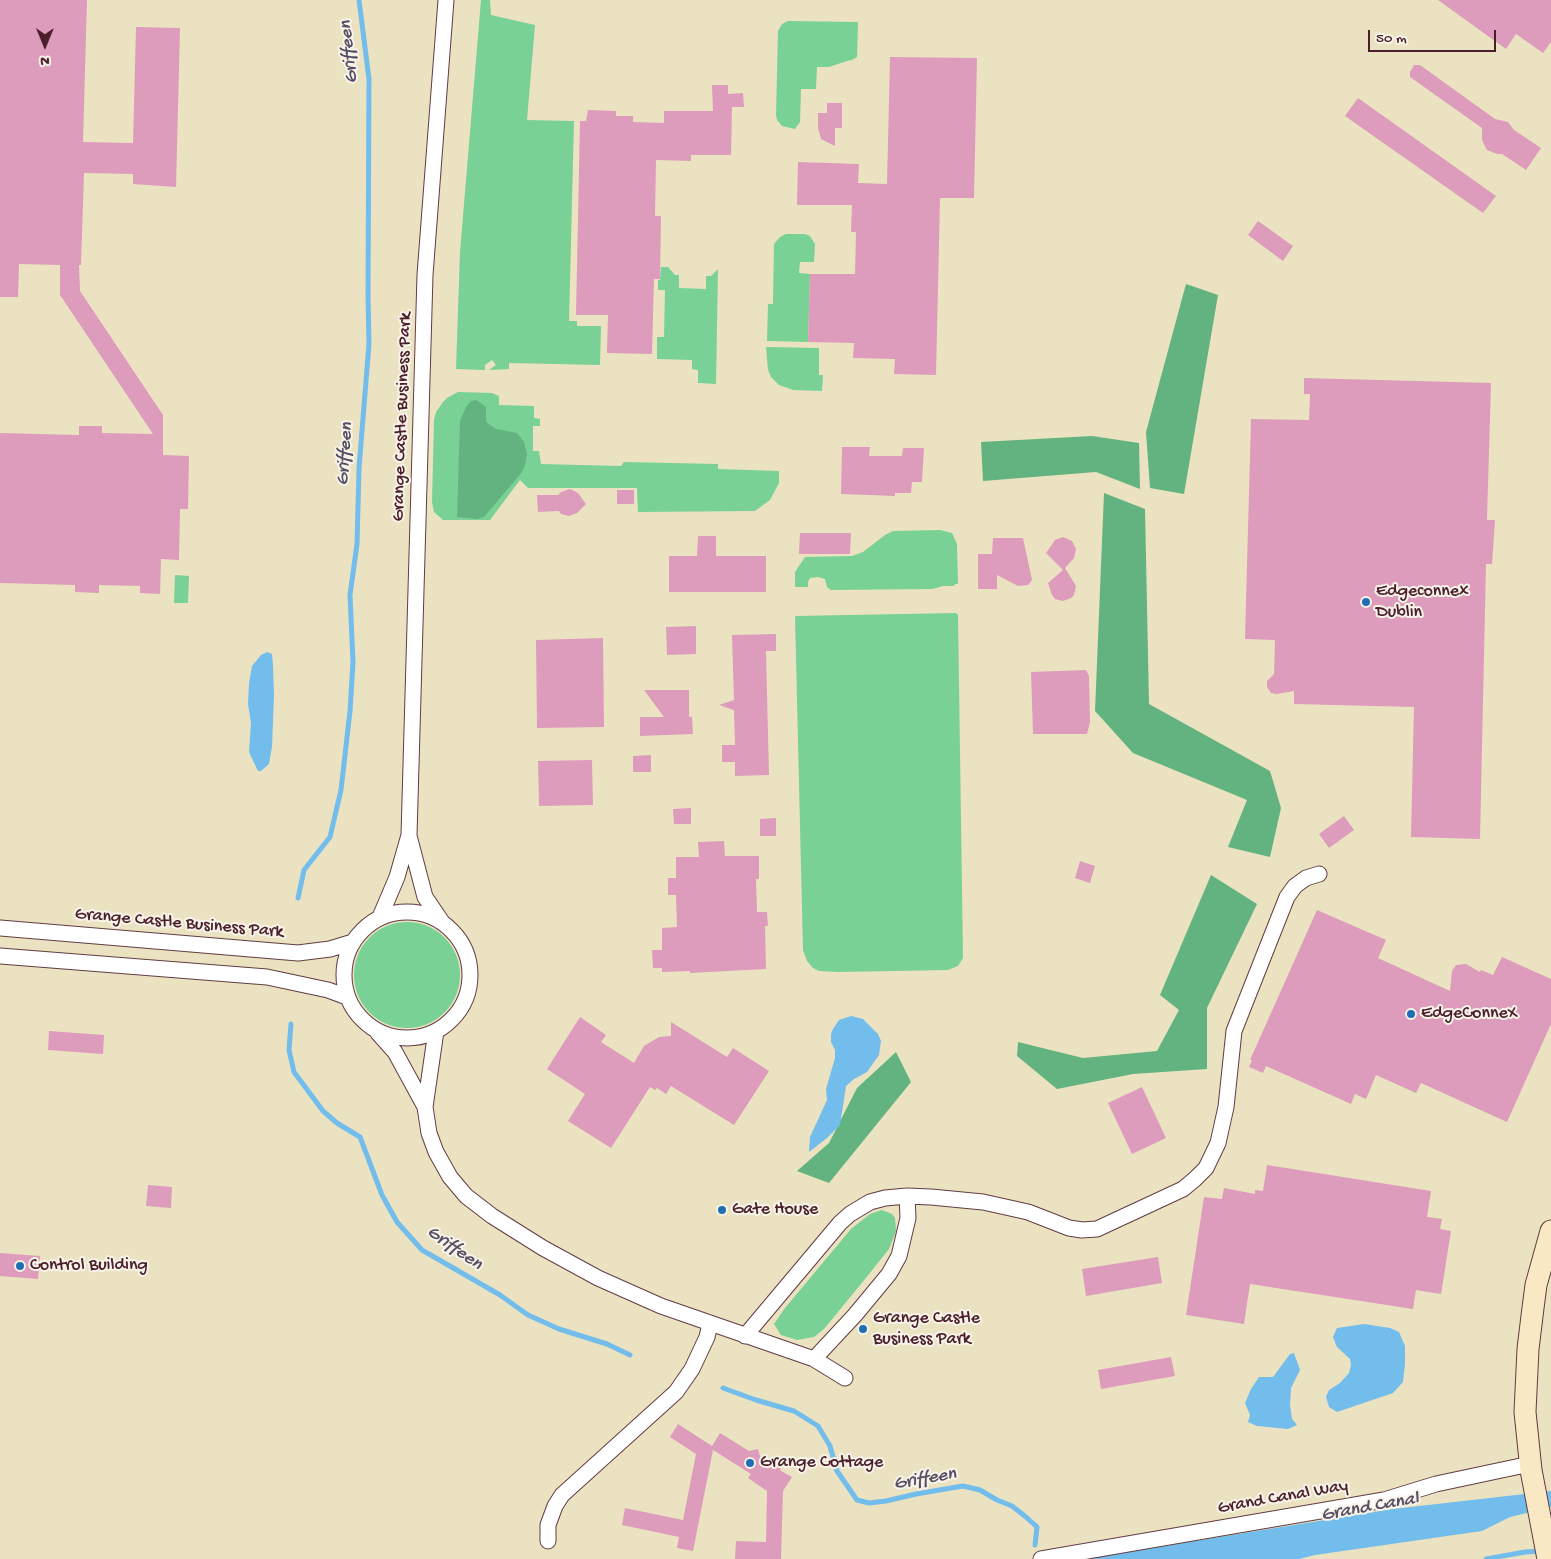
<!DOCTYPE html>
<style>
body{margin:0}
#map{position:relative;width:1551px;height:1559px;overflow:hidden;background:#ebe2c1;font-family:"Gochi Hand",sans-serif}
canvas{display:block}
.north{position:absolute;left:20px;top:20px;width:50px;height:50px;-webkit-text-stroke:4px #f7f3e8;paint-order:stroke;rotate:180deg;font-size:14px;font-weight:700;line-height:20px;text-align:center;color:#4a1f2b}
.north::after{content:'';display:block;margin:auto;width:18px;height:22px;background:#4a1f2b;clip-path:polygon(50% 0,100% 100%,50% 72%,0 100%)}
.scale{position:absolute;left:1368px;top:30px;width:128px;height:22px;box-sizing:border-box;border:2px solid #4a1f2b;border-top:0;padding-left:6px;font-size:15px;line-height:18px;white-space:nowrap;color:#4a1f2b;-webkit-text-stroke:4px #f7f3e8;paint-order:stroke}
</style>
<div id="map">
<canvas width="1551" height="1559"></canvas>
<div class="north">N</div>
<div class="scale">50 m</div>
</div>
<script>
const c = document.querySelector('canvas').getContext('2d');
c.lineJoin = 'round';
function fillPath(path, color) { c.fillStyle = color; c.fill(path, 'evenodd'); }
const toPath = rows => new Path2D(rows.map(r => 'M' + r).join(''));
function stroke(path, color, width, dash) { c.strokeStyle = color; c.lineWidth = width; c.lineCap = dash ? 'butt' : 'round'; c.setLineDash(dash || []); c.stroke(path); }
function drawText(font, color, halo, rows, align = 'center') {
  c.font = font + ' "Gochi Hand",sans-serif'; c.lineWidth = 4; c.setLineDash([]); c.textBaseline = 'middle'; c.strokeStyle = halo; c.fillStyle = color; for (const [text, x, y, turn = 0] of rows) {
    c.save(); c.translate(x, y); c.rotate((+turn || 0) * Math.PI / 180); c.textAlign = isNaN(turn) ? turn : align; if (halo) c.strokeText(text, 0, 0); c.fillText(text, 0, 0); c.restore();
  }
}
const green = toPath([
 [481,0,490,0,491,15,535,25,527,120,574,121,569,321,577,321,577,326,601,326,600,365,509,363,509,369,489,370,496,365,492,360,485,365,485,370,456,369,460,252],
 [788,21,858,22,857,57,852,60,847,61,829,67,817,67,816,89,801,89,800,122,795,129,782,126,777,120,776,115,778,31,782,24],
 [786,234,805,234,810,236,815,244,814,262,800,262,799,273,810,274,808,342,767,341,768,304,773,304,774,244,780,237],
 [661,267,668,267,675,275,679,275,679,288,706,289,706,276,711,276,718,269,716,384,698,383,698,370,692,369,692,360,657,359,657,337,664,337,665,290,658,290,658,280,660,280],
 [766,347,819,348,819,375,823,375,822,391,793,390,779,385,771,377,768,370],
 [458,392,492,393,499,396,499,405,534,406,534,418,540,419,540,426,533,426,533,451,539,451,541,464,621,466,624,462,718,464,718,469,779,471,779,483,770,500,755,511,638,512,637,488,528,488,520,480,490,520,443,520,434,512,432,502,434,420,436,412,443,402,447,398],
 [940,530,952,533,957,544,958,584,955,584,954,586,943,586,933,589,831,590,827,587,825,579,818,577,810,578,808,582,808,587,795,587,795,572,805,557,852,556,863,552,885,535,893,531],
 [175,575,189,576,188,603,174,603],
 [956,613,958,615,963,958,958,966,948,970,838,972,819,971,813,968,807,961,803,950,795,616],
 '354 975a53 53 0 1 1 106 0a53 53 0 1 1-106 0Z',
 [882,1210,892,1214,895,1218,896,1231,889,1249,865,1279,824,1329,814,1337,797,1340,781,1335,774,1324,785,1308,851,1229,870,1214]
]);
const forest = toPath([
 [1186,284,1218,295,1184,494,1150,488,1146,432],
 [476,400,486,407,486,422,496,429,517,433,524,442,527,454,525,465,522,472,484,517,477,519,457,517,460,421,466,407,471,401],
 [1092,436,1139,443,1140,489,1096,472,983,481,981,442],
 [1104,493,1145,509,1149,704,1270,771,1281,808,1270,857,1228,847,1247,800,1133,753,1095,711],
 [1211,875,1257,904,1207,1008,1207,1069,1133,1074,1057,1089,1017,1056,1018,1042,1083,1058,1157,1051,1179,1010,1160,995],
 [896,1052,911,1082,829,1183,797,1171,829,1143,857,1088]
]);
const water = toPath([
 [267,652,272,654,273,665,274,696,272,747,269,764,261,771,258,771,256,767,249,752,251,723,248,704,249,683,252,666,261,655],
 [851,1016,863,1019,878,1034,881,1041,879,1055,867,1072,854,1079,846,1086,840,1125,827,1138,809,1152,810,1137,827,1100,826,1089,835,1058,835,1050,831,1042,831,1034,833,1029,839,1020],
 [1364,1324,1390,1328,1399,1332,1405,1346,1405,1364,1403,1382,1393,1393,1337,1412,1329,1407,1326,1397,1329,1390,1340,1383,1349,1373,1351,1365,1350,1359,1337,1347,1333,1337,1337,1328],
 [1294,1353,1300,1370,1291,1388,1290,1405,1292,1419,1297,1425,1288,1429,1257,1426,1248,1422,1250,1415,1245,1403,1251,1389,1259,1377,1273,1377,1290,1354],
 [1551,1491,1551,1507,1510,1517,1482,1531,1315,1555,1299,1559,1083,1559,1393,1509]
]);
const stream = toPath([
 [298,898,304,870,330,837,341,790,350,711,353,662,350,595,357,544,359,468,369,344,368,296,369,79,359,0],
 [291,1024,289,1050,294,1072,323,1111,337,1123,360,1137,382,1195,397,1222,422,1250,500,1295,528,1315,559,1329,607,1344,630,1355],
 [723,1388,756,1400,794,1411,818,1426,830,1446,837,1471,857,1500,869,1503,886,1501,916,1494,963,1486,980,1490,997,1500,1012,1506,1026,1517,1037,1527,1035,1545],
 [1486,1559,1525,1552,1541,1551]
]);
const building = toPath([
 [0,0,87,0,83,142,133,143,136,27,180,28,176,187,133,184,133,174,84,173,81,265,79,265,80,291,163,415,163,455,189,456,188,509,180,509,179,560,161,559,160,594,140,593,140,586,99,585,99,593,75,592,75,585,0,583,0,433,79,435,79,426,102,426,102,433,153,434,60,295,60,265,19,264,18,297,0,297],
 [1438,0,1551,0,1551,42,1543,53,1516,34,1506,49],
 [890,57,977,58,974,198,940,198,936,375,894,374,895,359,853,358,854,343,808,342,810,274,855,274,856,232,851,232,852,205,797,205,798,162,859,164,858,183,887,184],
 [1414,65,1420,65,1495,119,1508,122,1514,130,1541,148,1526,170,1502,154,1497,154,1487,150,1482,140,1482,128,1410,77,1410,72],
 [712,85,728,85,728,94,743,93,744,107,732,107,731,155,691,155,691,161,656,160,655,216,661,216,660,279,654,279,652,354,607,353,608,315,576,315,580,121,586,121,588,110,616,111,616,116,633,116,633,122,664,123,664,111,713,111],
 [1358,98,1496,196,1483,213,1345,116],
 [827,103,842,103,842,128,835,128,835,146,821,139,818,128,818,113,827,113],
 [1258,221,1293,246,1283,261,1248,235],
 [1304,378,1491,383,1487,520,1495,520,1492,564,1486,564,1480,839,1411,837,1414,707,1294,704,1294,691,1277,694,1271,693,1267,687,1267,681,1274,674,1275,640,1245,639,1251,419,1309,420,1310,394,1304,394],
 [842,447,870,447,869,456,902,456,903,448,924,448,922,482,912,482,911,493,895,493,895,496,841,494],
 [570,489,578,493,586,504,577,513,569,516,561,514,559,511,538,512,537,495,558,495,561,492],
 [617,490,634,490,634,504,617,504],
 [800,533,851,533,850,554,799,554],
 [698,536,716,536,716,556,766,556,766,592,669,592,669,556,697,556],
 [1063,537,1072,541,1076,549,1074,558,1065,568,1076,586,1074,595,1071,598,1063,601,1055,599,1052,595,1048,583,1063,570,1046,553,1055,540],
 [993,538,1023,538,1032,580,1028,585,1018,586,997,575,997,589,978,589,978,554,992,554],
 [696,626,696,654,667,655,666,627],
 [776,634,776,651,766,651,769,775,735,776,735,762,722,762,722,745,735,745,734,710,719,705,734,700,732,635],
 [603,638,604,727,537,728,536,640],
 [1086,670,1089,676,1090,722,1087,734,1033,734,1031,672],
 [644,690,689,690,689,717,692,717,693,734,640,736,640,717,664,717],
 [651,755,651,772,633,772,633,756],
 [592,760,593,805,539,806,538,761],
 [691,808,691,824,674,824,673,809],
 [1344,816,1354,830,1329,848,1319,834],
 [776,818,776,836,760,836,760,819],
 [724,841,725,856,759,856,759,879,756,879,757,912,767,912,768,926,765,926,766,969,690,973,690,971,662,972,662,968,653,968,652,950,662,950,662,928,677,927,676,895,668,895,668,878,676,878,676,857,699,857,698,842],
 [1080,861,1095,866,1090,883,1075,878],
 [1317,910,1386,940,1378,958,1450,991,1452,971,1456,965,1466,964,1480,972,1481,970,1493,975,1502,957,1551,979,1551,1024,1507,1122,1421,1083,1416,1093,1376,1075,1366,1099,1355,1094,1351,1104,1266,1066,1263,1073,1249,1067,1252,1060,1250,1060],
 [580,1017,606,1035,601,1042,634,1063,644,1046,659,1037,671,1036,671,1022,727,1057,733,1048,769,1071,734,1125,671,1086,666,1094,657,1088,655,1090,650,1087,611,1148,568,1121,585,1094,547,1069],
 [49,1031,104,1035,103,1054,48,1050],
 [1142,1087,1166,1138,1132,1154,1108,1103],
 [1267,1165,1431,1191,1427,1217,1442,1219,1440,1229,1451,1231,1441,1294,1416,1290,1413,1309,1250,1284,1244,1324,1186,1315,1204,1197,1222,1199,1224,1188,1255,1194,1255,1190,1263,1191],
 [148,1185,172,1187,171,1208,146,1206],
 [0,1253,40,1256,38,1279,0,1276],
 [1158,1257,1162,1283,1086,1296,1082,1269],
 [1171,1357,1175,1376,1101,1389,1098,1370],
 [678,1424,712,1446,720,1433,749,1451,758,1449,763,1466,778,1461,781,1471,792,1477,783,1491,781,1559,735,1559,736,1541,766,1542,767,1491,748,1478,751,1474,713,1450,693,1551,677,1548,679,1537,622,1525,625,1508,683,1520,696,1454,670,1437]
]);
const minor = toPath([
 [409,836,425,897,442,922],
 '344 975a63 63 0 1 1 126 0a63 63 0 1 1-126 0Z',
 [380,917,397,877,409,835,425,275,446,0],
 [0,928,298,953,330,949,353,942],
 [0,956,267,977,328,990,347,997],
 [436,1031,425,1107,429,1133,436,1152,450,1177,466,1196,492,1216,543,1248,598,1278,661,1306,814,1359,845,1378],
 [378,1033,395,1052,425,1107],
 [745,1336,840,1223,850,1214,870,1202,885,1198,907,1196,931,1197,983,1202,1028,1212,1069,1228,1082,1230,1097,1229,1183,1189,1195,1179,1206,1168,1218,1143,1226,1107,1234,1031,1287,897,1295,886,1306,878,1319,874],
 [814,1359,855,1315,889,1274,899,1256,908,1218,907,1196],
 [548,1541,548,1525,555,1506,562,1495,676,1392,692,1369,707,1337,710,1324],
 [1041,1559,1384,1500,1436,1484,1530,1464]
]);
const secondary = toPath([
 [1548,1559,1531,1470,1525,1412,1528,1349,1533,1308,1536,1285,1551,1231]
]);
const markers = [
 [1366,602,5,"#1f6fb2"],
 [1411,1014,5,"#1f6fb2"],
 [722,1210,5,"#1f6fb2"],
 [20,1266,5,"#1f6fb2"],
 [863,1329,5,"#1f6fb2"],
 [750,1463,5,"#1f6fb2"]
];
const streetNames = [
 ["Grange Castle Business Park",403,417,-88],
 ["Grange Castle Business Park",179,924,5],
 ["Grand Canal Way",1283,1498,-10]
];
const poiNames = [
 ["Edgeconnex",1376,592],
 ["Dublin",1376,613],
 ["EdgeConneX",1421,1014],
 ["Gate House",732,1210],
 ["Control Building",30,1266],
 ["Grange Castle",873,1319],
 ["Business Park",873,1340],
 ["Grange Cottage",760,1463]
];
const waterNames = [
 ["Griffeen",350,52,-96],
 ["Griffeen",346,454,-86],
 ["Griffeen",454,1249,35],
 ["Griffeen",925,1480,-10],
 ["Grand Canal",1370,1508,-10]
];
fillPath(green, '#79d196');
fillPath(forest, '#62b37f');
fillPath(water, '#72bdeb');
stroke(stream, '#72bdeb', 5);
fillPath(building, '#dd9cbb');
stroke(minor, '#623c42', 17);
stroke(secondary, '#623c42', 23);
stroke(minor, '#fff', 15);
stroke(secondary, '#f8e8c3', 21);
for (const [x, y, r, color] of markers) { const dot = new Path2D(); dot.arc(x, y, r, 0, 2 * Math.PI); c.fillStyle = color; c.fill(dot); stroke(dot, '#f7f3e8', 2); }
drawText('18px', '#4a1f2b', '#f7f3e8', streetNames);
drawText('18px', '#4a1f2b', '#f7f3e8', poiNames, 'left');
drawText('italic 19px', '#564e65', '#f7f3e8', waterNames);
</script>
